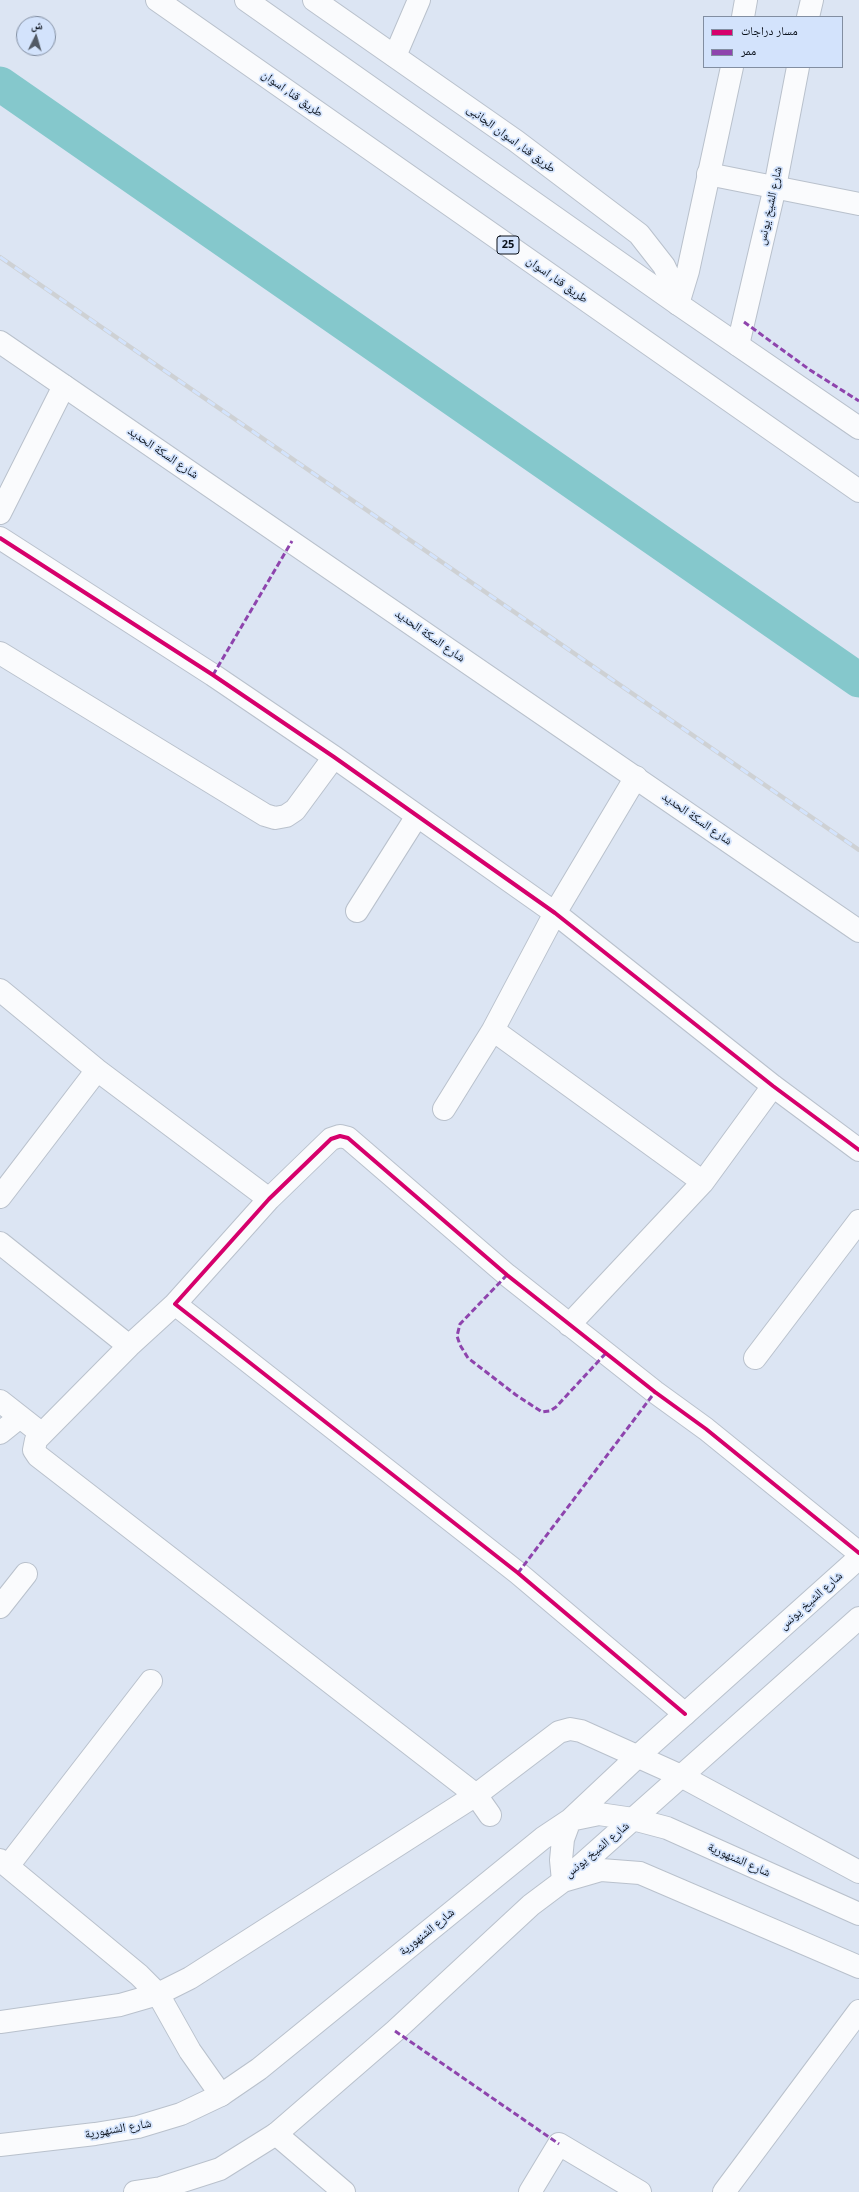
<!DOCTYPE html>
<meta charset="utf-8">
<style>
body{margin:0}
#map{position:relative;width:859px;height:2192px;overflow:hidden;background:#dce5f3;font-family:"Open Sans","Noto Naskh Arabic",sans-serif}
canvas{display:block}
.legend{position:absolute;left:703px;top:16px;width:140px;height:52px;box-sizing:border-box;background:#d3e3fc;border:1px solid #828ea1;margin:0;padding:5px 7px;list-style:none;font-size:12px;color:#080f19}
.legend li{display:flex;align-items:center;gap:8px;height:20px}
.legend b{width:20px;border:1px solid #828ea1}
.north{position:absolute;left:16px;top:16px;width:40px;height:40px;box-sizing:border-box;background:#d3e3fc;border:1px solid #828ea1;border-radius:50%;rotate:5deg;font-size:11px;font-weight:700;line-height:16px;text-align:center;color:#080f19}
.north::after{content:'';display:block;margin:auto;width:14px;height:18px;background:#525a65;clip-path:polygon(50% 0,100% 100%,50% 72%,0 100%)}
</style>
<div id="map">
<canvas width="859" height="2192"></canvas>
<ul class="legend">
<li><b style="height:5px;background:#d6006c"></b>مسار دراجات</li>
<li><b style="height:5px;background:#8e44ad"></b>ممر</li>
</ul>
<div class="north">ش</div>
</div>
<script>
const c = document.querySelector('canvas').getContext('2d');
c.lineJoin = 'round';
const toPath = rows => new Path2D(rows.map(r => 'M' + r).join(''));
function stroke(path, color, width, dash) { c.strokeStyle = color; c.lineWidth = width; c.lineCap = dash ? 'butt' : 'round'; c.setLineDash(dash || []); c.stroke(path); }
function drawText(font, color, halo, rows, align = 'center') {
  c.font = font + ' "Open Sans","Noto Naskh Arabic",sans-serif'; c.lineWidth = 3.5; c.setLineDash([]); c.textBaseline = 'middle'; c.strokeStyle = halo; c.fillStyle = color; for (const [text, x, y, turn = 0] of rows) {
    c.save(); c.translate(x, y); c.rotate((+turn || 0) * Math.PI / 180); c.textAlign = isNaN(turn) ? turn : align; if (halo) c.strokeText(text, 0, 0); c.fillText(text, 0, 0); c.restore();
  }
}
const canal = toPath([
 [0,84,859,680]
]);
const minor = toPath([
 [395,56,419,0],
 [708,174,859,204],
 [0,513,64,386],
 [0,538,213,675,334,757,555,913,773,1086,859,1150],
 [0,653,265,815,275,818,286,816,295,810,334,757],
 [357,911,417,816],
 [0,990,97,1070,269,1199],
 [493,1030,555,913,636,777],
 [444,1109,493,1030,703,1182],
 [0,1197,97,1070],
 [0,1243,129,1346],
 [175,1304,129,1346,36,1440,34,1450,38,1456,476,1795,490,1815],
 [569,1325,703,1182,773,1086],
 [755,1358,859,1221],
 [0,1401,42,1434],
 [0,1433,20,1417],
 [0,1607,26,1574],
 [685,1714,518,1573,175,1304,269,1199,331,1139,340,1136,348,1138,507,1275,655,1392,706,1429,859,1553],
 [0,1860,139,1975,158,1994,190,2051,221,2095],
 [8,1866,151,1681],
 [0,2022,120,2005,158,1994,190,1978,476,1795,559,1732,570,1729,581,1731,681,1776,859,1872],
 [276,2134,344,2192],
 [530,2192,559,2144,640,2192],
 [724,2192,859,2011]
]);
const tertiary = toPath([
 [314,0,516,141,639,234,664,266,673,285,678,304],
 [743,17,746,0],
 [808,17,812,0],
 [678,304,688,271,732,67],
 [0,342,859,931],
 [738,345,775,187,798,67],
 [569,1876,859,1618],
 [563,1881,561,1860,563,1839,570,1820,637,1757,859,1558],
 [0,2145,95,2134,138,2127,181,2114,221,2095,259,2069,543,1838,570,1820,599,1814,633,1819,667,1828,859,1914],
 [135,2192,161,2188,220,2169,276,2134,395,2031,531,1905,563,1881,601,1870,640,1873,859,1967]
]);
const trunk = toPath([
 [157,0,859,491],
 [246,0,678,304,859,428]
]);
const rail = toPath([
 [0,257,859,850]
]);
const quiet = toPath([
 [744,322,810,370,859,401],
 [213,675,292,541],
 [507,1275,460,1324,457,1336,460,1345,468,1358,516,1395,542,1412,550,1411,556,1407,606,1353],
 [518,1573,655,1392],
 [395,2031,559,2144]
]);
const cycleway = toPath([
 [0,538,213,675,334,757,555,913,773,1086,859,1150],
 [685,1714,518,1573,175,1304,269,1199,331,1139,340,1136,348,1138,507,1275,655,1392,706,1429,859,1553]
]);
const shields = [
 [508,245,22]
];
const shieldNames = [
 ["25",508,245]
];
const streetNames = [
 ["طريق قنا, اسوان",292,94,35],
 ["طريق قنا, اسوان الجانبى",511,139,36],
 ["شارع الشيخ يونس",770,206,-78],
 ["طريق قنا, اسوان",557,280,35],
 ["شارع السكة الحديد",163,453,34],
 ["شارع السكة الحديد",430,636,35],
 ["شارع السكة الحديد",697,819,35],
 ["شارع الشيخ يونس",811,1601,-42],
 ["شارع الشيخ يونس",597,1850,-40],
 ["شارع الشنهورية",739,1860,24],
 ["شارع الشنهورية",427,1932,-39],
 ["شارع الشنهورية",118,2129,-10]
];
stroke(canal, '#85c8cc', 35);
stroke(minor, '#b9c1cc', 24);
stroke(tertiary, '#b9c1cc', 24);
stroke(trunk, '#b9c1cc', 24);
stroke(minor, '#fafbfd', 22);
stroke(tertiary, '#fafbfd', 22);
stroke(trunk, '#fafbfd', 22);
stroke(rail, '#ced1d4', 4.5);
stroke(rail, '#d3e3fc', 3, [9]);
stroke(quiet, '#8e44ad', 3, [6, 3]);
stroke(cycleway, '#d6006c', 4);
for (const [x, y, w] of shields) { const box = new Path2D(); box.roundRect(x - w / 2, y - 9, w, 18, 3); c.fillStyle = '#d3e3fc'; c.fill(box); stroke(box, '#080f19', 1); }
drawText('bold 11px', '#080f19', null, shieldNames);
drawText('12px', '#080f19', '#d3e3fc', streetNames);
</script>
